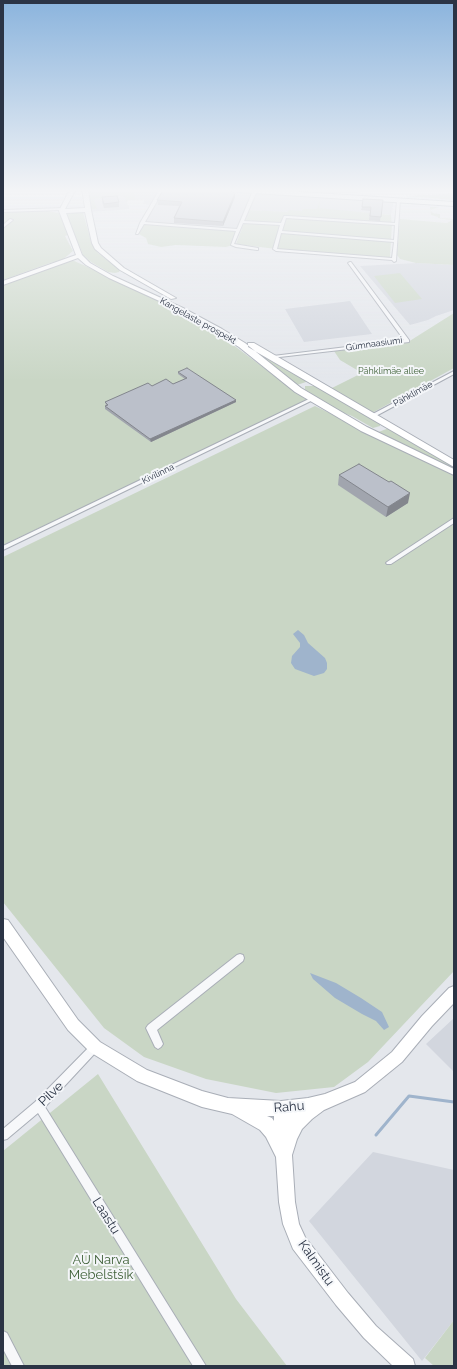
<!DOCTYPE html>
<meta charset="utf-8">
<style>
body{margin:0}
#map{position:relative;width:457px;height:1369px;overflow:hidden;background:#e4e7ec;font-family:Raleway,sans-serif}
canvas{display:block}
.frame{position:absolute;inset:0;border:4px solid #2b3445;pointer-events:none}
</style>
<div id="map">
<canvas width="457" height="1369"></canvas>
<div class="frame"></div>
</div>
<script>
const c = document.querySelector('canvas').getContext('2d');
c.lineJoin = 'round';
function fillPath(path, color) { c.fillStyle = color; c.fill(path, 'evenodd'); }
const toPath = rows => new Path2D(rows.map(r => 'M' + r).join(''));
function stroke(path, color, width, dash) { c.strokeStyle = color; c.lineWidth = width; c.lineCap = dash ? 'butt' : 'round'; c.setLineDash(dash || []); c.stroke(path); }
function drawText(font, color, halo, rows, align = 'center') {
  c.font = font + ' Raleway,sans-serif'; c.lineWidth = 4; c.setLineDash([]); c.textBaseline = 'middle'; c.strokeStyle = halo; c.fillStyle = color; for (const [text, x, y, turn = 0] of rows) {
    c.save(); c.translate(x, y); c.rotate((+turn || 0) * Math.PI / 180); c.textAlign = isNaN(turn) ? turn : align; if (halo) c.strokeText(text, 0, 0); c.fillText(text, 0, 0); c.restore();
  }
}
const built = toPath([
 [133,189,198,189,393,202,393,206,391,215,340,211,281,212,248,210,238,230,142,223,152,205,143,204,144,200,135,199,133,194],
 [124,196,130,209,90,212,89,199],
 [416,263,454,265,454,310,436,316,428,320,410,325,360,266],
 [350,301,372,334,304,342,285,309],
 [454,1018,454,1072,426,1044],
 [373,1152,454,1170,454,1320,422,1361,309,1221]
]);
const green = toPath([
 [91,189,130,189,133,191,135,199,144,200,128,200,127,203,124,196,94,199,97,209,91,209,90,208,89,197],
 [263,189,355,189,358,192,360,192,358,193,322,193],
 [454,193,454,200,405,196,445,194],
 [320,200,319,208,391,215,392,225,390,258,284,250,236,244,249,210,287,212,289,210,302,211,303,209,317,209],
 [430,207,439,207,430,210,433,213,440,214,440,218,454,219,454,265,416,263,400,259,397,255,400,219,447,223,452,220,438,218,438,217,431,215],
 [48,211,59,213,68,235,65,236,73,251,61,261,50,263,3,280,3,212],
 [83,212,91,242,98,253,120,270,119,272,115,273,108,272,91,262,83,255,66,214],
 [142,223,238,230,233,245,226,247,176,245,161,247,148,244,146,238,137,233],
 [72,260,167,302,216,332,308,401,3,545,3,284],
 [400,273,422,299,395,303,374,276],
 [454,313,454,368,372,413,330,389,362,373,340,360,334,351,408,342],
 [258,353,281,367,309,381,297,385],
 [305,386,315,386,330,395,339,399,380,424,380,426,373,428,352,416,341,412,305,390],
 [315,406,454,474,454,971,368,1062,334,1087,276,1093,206,1079,144,1057,104,1028,3,902,3,557],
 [389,428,454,467,454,469,376,433],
 [98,1074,236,1299,287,1366,3,1366,3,1151],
 [454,1320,454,1366,434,1366,425,1358]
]);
const water = toPath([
 [298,630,304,635,308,643,325,658,327,663,327,669,324,673,314,676,295,669,291,663,292,656,300,647,300,643,293,634],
 [310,973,336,983,361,998,382,1012,389,1027,384,1030,376,1021,362,1014,335,998,313,979]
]);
const stream = toPath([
 [376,1135,409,1096,454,1102]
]);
const street = toPath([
 [160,189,164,189,145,222,237,229,252,193,255,189,259,189,256,193,244,221,281,223,284,216,288,216,395,223,397,201,400,200,396,261,394,262,392,260,276,251,273,249,280,225,243,223,234,244,258,248,258,250,257,250,236,247,231,245,236,231,144,224,138,234,136,234,140,223,160,189],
 [286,218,395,225,394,240,282,231,286,218],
 [281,233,394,242,392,258,277,249,281,233],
 [63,208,63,210,62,210,3,212,3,210,63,208],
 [10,219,13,220,3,228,3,225,10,219],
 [350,262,351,262,409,340,409,342,271,358,271,357,273,356,404,340,348,263,350,262],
 [454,371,454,374,374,417,369,416,454,371],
 [311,398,315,399,3,550,3,546,311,398],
 [454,518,454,523,391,564,387,564,386,563,387,562,454,518],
 [240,954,243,955,244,958,243,961,157,1030,163,1044,161,1047,158,1049,155,1047,146,1028,148,1025,237,955,240,954],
 [95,1042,98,1044,100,1047,98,1050,45,1107,206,1366,193,1366,38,1113,7,1139,3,1140,3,1129,35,1102,92,1044,95,1042],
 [3,1331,7,1333,24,1366,12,1366,3,1349,3,1331]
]);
const secondary = toPath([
 [70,189,76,189,65,209,85,208,82,189,88,189,91,210,98,243,101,248,124,268,176,298,171,299,120,270,95,249,92,243,85,212,66,213,82,255,90,263,113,276,183,308,222,329,245,343,301,388,367,427,454,469,454,475,361,431,295,392,239,347,216,333,179,310,109,278,86,265,78,258,3,285,3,281,76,255,59,211,70,189],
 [248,343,254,343,454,460,454,467,248,347,248,343],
 [3,919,8,920,78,1020,100,1042,147,1070,202,1091,228,1098,281,1101,308,1098,325,1094,355,1082,392,1052,422,1016,449,988,454,986,454,1003,432,1026,402,1062,365,1092,324,1110,312,1119,302,1129,297,1139,292,1155,295,1202,299,1224,305,1237,348,1293,376,1326,413,1359,415,1366,393,1366,364,1338,336,1305,293,1249,283,1224,279,1202,276,1157,266,1137,260,1130,232,1114,202,1107,137,1081,90,1052,68,1030,3,937,3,919],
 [267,1116,274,1116,274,1121,272,1118,267,1116]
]);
const highway = toPath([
 [220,189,255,189,454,202,454,206,224,191,220,189]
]);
const wall = toPath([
 [235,193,235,197,223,226,174,223,174,218,179,206,158,205,157,200],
 [102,197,119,202,119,207,104,208,102,202],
 [383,200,380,221,369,220,370,211,361,210,362,207],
 [178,372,236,402,151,442,105,409,105,406,107,406,106,405,105,402,152,386,173,384,185,379,178,374],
 [339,475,408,503,386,517,338,485]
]);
const shadedWall = toPath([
 [235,193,235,197,223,226,223,222],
 [236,400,236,402,151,442,150,439],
 [410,493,408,503,386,517,388,507]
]);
const building = toPath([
 [164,189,227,189,235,193,223,222,174,218,182,202,157,200,164,189],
 [117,196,119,202,104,204,102,197,117,196],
 [363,199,383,200,381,217,370,216,371,207,362,207,363,199],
 [187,368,236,400,150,439,105,406,108,405,105,402,148,383,152,386,166,379,173,384,187,378,178,372,187,368],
 [359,464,389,482,391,481,410,493,388,507,339,475,359,464]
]);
const farStreetnames = [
 ["Kangelaste prospekt",198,321,29],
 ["Gümnaasiumi",374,344,-8],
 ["Pähklimäe",413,394,-29],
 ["Kivilinna",158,474,-26]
];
const farParknames = [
 ["Pähklimäe allee",391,371]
];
const nearStreetnames = [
 ["Pilve",51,1094,-44],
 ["Rahu",289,1107,-4],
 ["Laastu",106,1216,58],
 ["Kalmistu",316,1263,55]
];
const nearParknames = [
 ["AÜ Narva",101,1260],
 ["Mebelštšik",101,1275]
];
fillPath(built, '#d2d6de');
fillPath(green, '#c9d6c5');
fillPath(water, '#9fb4cc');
stroke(stream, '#9fb4cc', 3);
stroke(street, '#a9aeb7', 2);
stroke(secondary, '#a9aeb7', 2);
stroke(highway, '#8b94a3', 2);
fillPath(street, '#f7f8fa');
fillPath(secondary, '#fff');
fillPath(highway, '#fff');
fillPath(wall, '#a1a5ae');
fillPath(shadedWall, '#83868d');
fillPath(building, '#bbc0ca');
stroke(building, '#83868d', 1);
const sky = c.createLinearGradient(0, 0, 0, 381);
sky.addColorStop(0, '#8bb4dd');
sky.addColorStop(0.5, '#f3f4f6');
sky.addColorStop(1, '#f3f4f600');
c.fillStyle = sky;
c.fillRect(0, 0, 457, 381);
drawText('9px', '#2b3445', '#f4f6f9', farStreetnames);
drawText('9px', '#3f6138', '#f4f6f9', farParknames);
drawText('13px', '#2b3445', '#f4f6f9', nearStreetnames);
drawText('13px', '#3f6138', '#f4f6f9', nearParknames);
</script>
